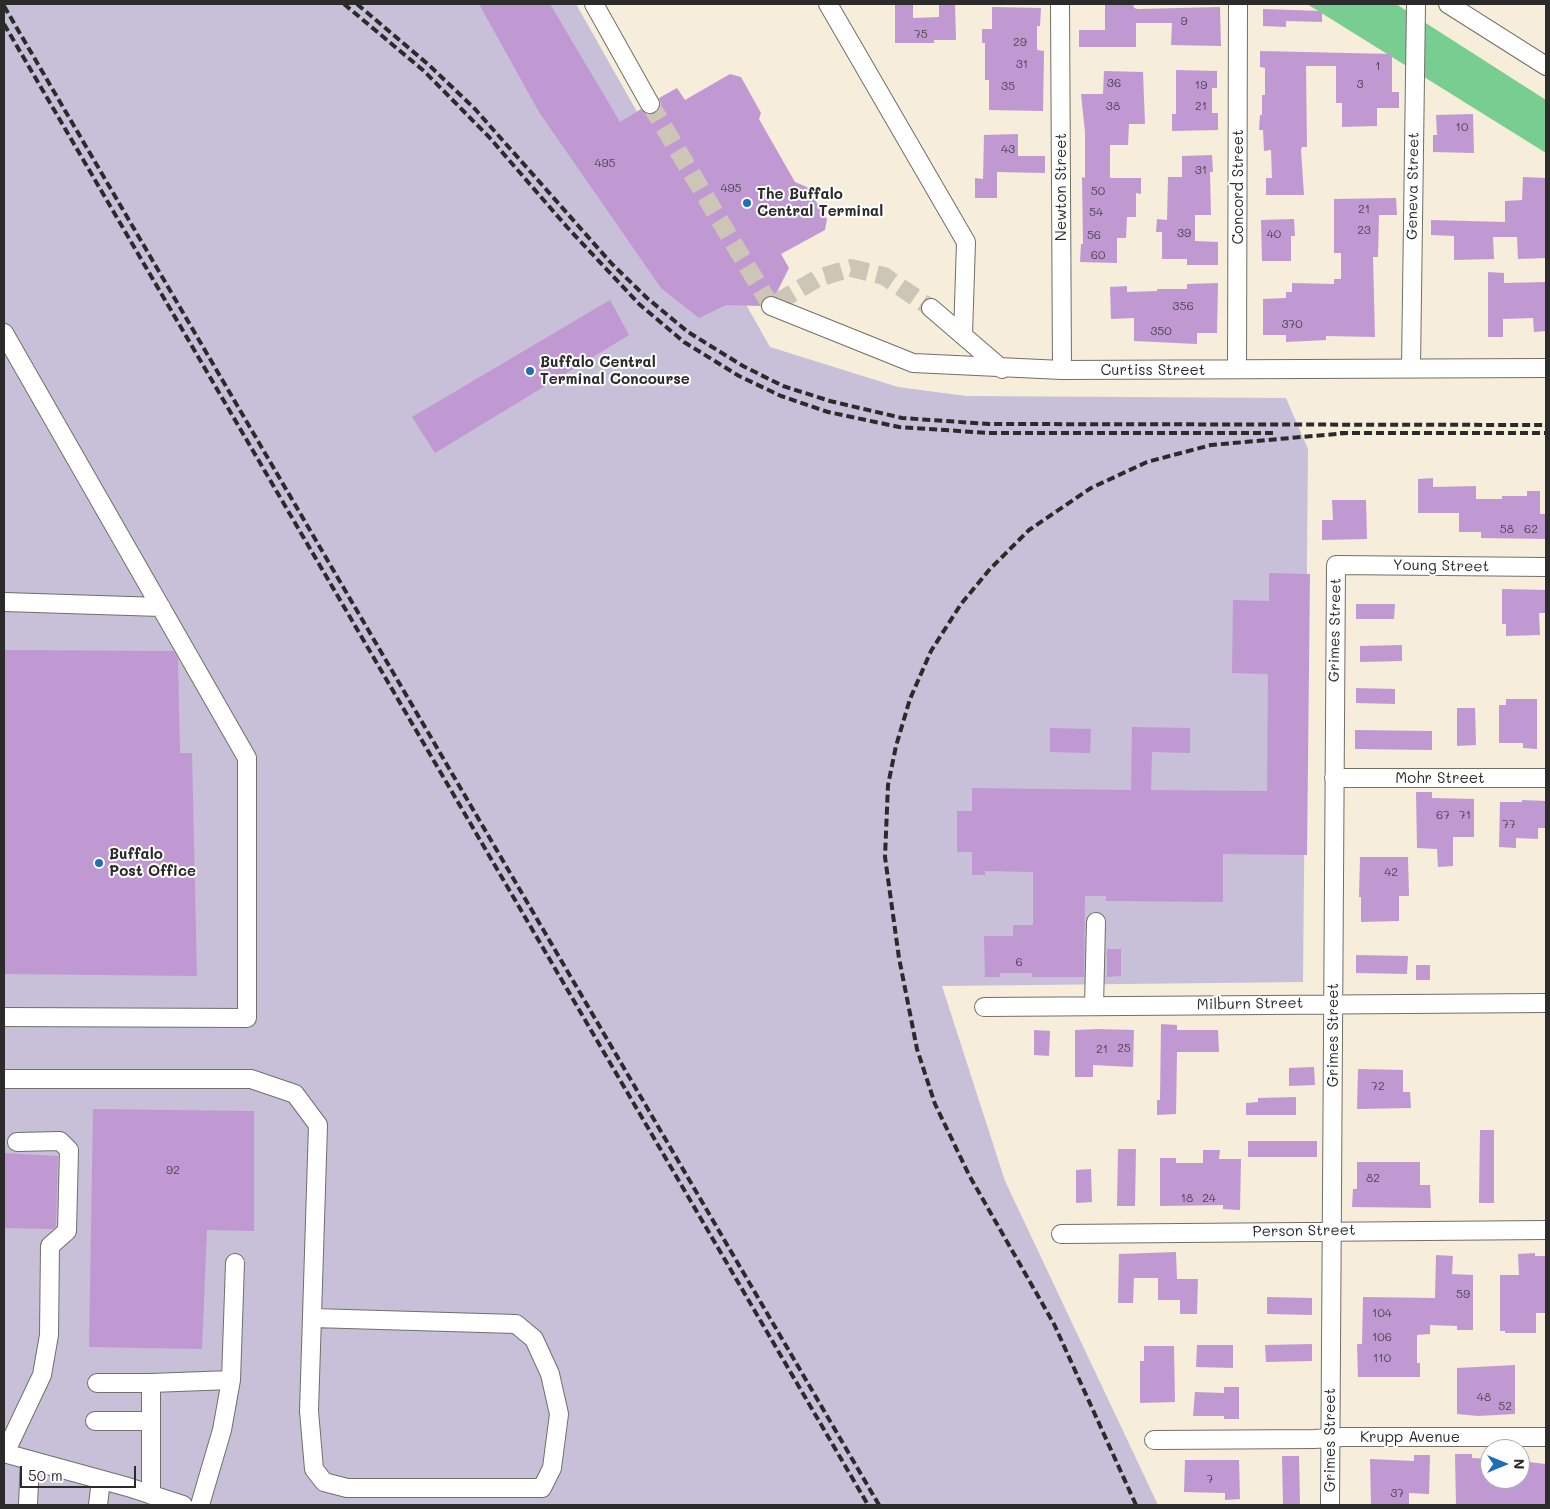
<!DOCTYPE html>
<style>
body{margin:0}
#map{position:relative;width:1550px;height:1509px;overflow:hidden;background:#f6edda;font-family:Mali,sans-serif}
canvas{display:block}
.frame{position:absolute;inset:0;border:5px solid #2b2b2b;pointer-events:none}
.north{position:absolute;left:1480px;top:1439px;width:50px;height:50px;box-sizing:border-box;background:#fff;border:1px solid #aaa;border-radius:50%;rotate:90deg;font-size:14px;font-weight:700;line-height:20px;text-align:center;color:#2b2b2b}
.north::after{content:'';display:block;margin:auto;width:18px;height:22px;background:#1f6fb2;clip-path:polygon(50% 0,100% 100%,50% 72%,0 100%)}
.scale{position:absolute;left:20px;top:1466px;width:116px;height:22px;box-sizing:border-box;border:2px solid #2b2b2b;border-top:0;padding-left:6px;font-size:15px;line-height:18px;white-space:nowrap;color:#2b2b2b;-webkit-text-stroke:4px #fff;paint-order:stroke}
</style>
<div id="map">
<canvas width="1550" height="1509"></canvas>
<div class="frame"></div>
<div class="north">N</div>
<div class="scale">50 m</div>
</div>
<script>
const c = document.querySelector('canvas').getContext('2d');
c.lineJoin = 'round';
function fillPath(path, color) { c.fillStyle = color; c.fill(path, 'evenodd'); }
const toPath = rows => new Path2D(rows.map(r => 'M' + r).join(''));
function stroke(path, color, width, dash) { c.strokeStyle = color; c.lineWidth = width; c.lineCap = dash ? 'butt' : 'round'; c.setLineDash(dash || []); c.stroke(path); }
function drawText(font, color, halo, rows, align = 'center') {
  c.font = font + ' Mali,sans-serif'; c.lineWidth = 4; c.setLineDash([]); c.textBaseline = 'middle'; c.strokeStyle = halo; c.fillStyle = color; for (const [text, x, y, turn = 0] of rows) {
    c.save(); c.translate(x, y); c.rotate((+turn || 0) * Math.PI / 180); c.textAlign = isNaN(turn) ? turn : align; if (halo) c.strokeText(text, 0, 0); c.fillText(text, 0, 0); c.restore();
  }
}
const industrial = toPath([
 [4,4,576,4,770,347,898,387,966,396,1286,398,1308,449,1303,982,942,986,1005,1181,1158,1505,4,1505]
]);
const green = toPath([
 [1307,4,1396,4,1546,100,1546,153]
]);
const building = toPath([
 [479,4,550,4,620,122,641,109,649,115,656,113,661,105,659,98,677,88,685,100,730,74,741,77,761,113,759,119,795,182,807,187,827,219,825,230,781,254,789,268,775,296,765,297,761,306,726,305,699,318,661,288,539,112],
 [895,4,913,4,913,18,939,17,939,4,955,4,956,40,934,40,934,43,895,43],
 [1105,4,1133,4,1134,8,1138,9,1220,7,1221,46,1171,45,1172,23,1136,23,1136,47,1079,47,1079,30,1105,30],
 [992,7,1041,8,1040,26,1037,26,1037,50,1044,51,1043,111,989,110,989,80,985,80,985,43,982,43,982,29,992,29],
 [1263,9,1322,11,1322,22,1286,21,1286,27,1263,26],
 [1260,51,1392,54,1392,92,1399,92,1399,108,1377,108,1377,126,1342,127,1342,103,1336,103,1336,66,1306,66,1307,147,1302,147,1301,150,1304,195,1266,195,1266,178,1272,178,1271,150,1264,151,1263,130,1259,130,1260,115,1262,115,1262,95,1265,95,1265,68,1260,67],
 [1176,70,1217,71,1217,88,1212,88,1212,113,1218,113,1218,130,1172,131,1172,114,1176,114],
 [1104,71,1143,72,1145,124,1129,124,1128,145,1110,145,1110,178,1141,178,1141,194,1136,193,1136,217,1127,217,1126,238,1117,238,1117,263,1080,262,1081,244,1083,244,1082,177,1085,178,1085,132,1081,94,1103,94],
 [1473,114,1474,153,1433,152,1433,135,1437,135,1436,115],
 [1018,134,1018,156,1045,156,1045,173,997,172,997,198,975,198,975,178,983,179,984,135],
 [1212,155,1213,172,1210,172,1211,215,1195,215,1195,241,1218,242,1218,265,1187,265,1187,259,1162,259,1162,232,1156,232,1157,219,1167,220,1168,177,1182,177,1182,156],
 [1523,177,1546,178,1546,258,1518,259,1517,237,1493,237,1494,259,1454,260,1454,236,1431,235,1431,220,1505,222,1505,201,1522,200],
 [1396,198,1397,215,1379,215,1378,257,1373,257,1375,337,1326,336,1326,340,1286,342,1286,335,1263,335,1263,299,1286,298,1286,292,1292,292,1292,283,1334,284,1334,279,1341,279,1341,253,1334,253,1334,199],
 [1294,219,1295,236,1291,236,1291,261,1262,261,1261,220],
 [1488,272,1504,273,1504,283,1546,282,1546,331,1534,332,1533,318,1503,319,1503,337,1488,337],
 [1218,283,1217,333,1197,333,1197,344,1134,341,1134,318,1111,319,1110,287,1127,286,1127,292,1157,291,1157,289,1187,289,1187,284],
 [610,300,629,335,435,453,412,417],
 [1433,478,1433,487,1476,486,1476,499,1502,499,1502,496,1527,496,1527,491,1540,491,1540,514,1546,514,1546,539,1481,538,1481,532,1459,532,1459,513,1418,513,1418,479],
 [1332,500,1366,500,1367,539,1322,540,1322,520,1333,520],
 [1269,573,1310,574,1307,855,1223,854,1223,902,1106,901,1106,896,1085,896,1084,977,1032,977,1032,973,1000,973,1000,977,985,977,984,936,1013,936,1013,925,1033,925,1033,872,985,871,985,875,972,875,972,852,957,852,957,811,972,811,972,788,1131,790,1132,727,1190,728,1190,753,1152,752,1151,790,1267,791,1268,674,1232,673,1233,600,1269,601],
 [1502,589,1546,590,1546,613,1539,613,1540,635,1506,636,1506,624,1502,624],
 [1356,604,1395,604,1394,619,1356,619],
 [1402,645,1402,661,1360,662,1360,646],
 [4,650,174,651,178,659,180,753,192,753,197,976,4,974],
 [1356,688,1395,689,1395,704,1356,703],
 [1506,699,1537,699,1537,749,1523,748,1523,743,1499,743,1499,705,1506,705],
 [1457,708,1475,708,1476,745,1457,746],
 [1050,728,1091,729,1090,753,1050,752],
 [1355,730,1432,731,1432,750,1355,749],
 [1416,792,1432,792,1432,798,1474,799,1474,837,1453,837,1453,866,1438,867,1437,849,1417,848],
 [1522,800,1546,801,1546,828,1538,828,1538,839,1516,838,1516,848,1499,847,1500,802,1522,802],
 [1360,857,1408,857,1409,896,1399,896,1399,921,1361,922,1361,897,1359,897],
 [1107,949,1121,949,1121,976,1107,977],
 [1356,955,1408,956,1407,974,1356,973],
 [1416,965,1430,965,1430,980,1416,980],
 [1161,1024,1177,1025,1177,1030,1218,1030,1219,1052,1177,1052,1176,1114,1157,1115,1157,1100,1160,1100],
 [1097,1029,1134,1030,1133,1067,1093,1065,1093,1077,1075,1077,1075,1030],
 [1034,1030,1050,1031,1049,1056,1034,1055],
 [1314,1067,1315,1085,1289,1086,1289,1068],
 [1358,1069,1403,1070,1403,1092,1410,1092,1411,1108,1357,1109],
 [1296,1097,1296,1115,1246,1115,1246,1103,1258,1102,1258,1098],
 [93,1109,254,1111,254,1231,207,1230,202,1349,89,1347],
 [1480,1130,1494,1130,1494,1203,1479,1203],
 [1248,1141,1317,1141,1317,1157,1248,1157],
 [1118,1149,1136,1149,1135,1206,1117,1206],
 [1203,1150,1220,1150,1219,1159,1241,1159,1240,1210,1223,1209,1223,1205,1160,1206,1160,1158,1176,1158,1176,1163,1203,1163],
 [4,1153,58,1156,56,1226,53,1229,4,1228],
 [1357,1162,1420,1162,1420,1185,1430,1185,1431,1208,1352,1207,1353,1189,1357,1189],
 [1091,1169,1092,1202,1076,1203,1076,1170],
 [1176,1252,1177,1279,1198,1279,1197,1314,1180,1314,1180,1300,1158,1300,1158,1278,1134,1278,1133,1303,1118,1303,1119,1254],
 [1535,1253,1535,1256,1546,1256,1546,1313,1536,1313,1536,1333,1505,1333,1505,1331,1500,1331,1500,1275,1519,1275,1518,1254],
 [1436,1255,1453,1256,1452,1274,1473,1275,1473,1330,1457,1330,1457,1326,1430,1325,1430,1334,1417,1335,1417,1363,1420,1363,1420,1377,1358,1377,1357,1344,1362,1344,1363,1297,1435,1298],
 [1267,1297,1312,1298,1312,1315,1267,1314],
 [1312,1344,1312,1361,1266,1362,1265,1345],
 [1197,1345,1233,1345,1233,1368,1196,1367],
 [1144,1346,1174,1346,1175,1402,1140,1403,1140,1361,1144,1361],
 [1515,1365,1515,1414,1478,1416,1457,1414,1457,1368],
 [1224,1387,1239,1387,1239,1419,1224,1419,1224,1416,1193,1416,1195,1392,1224,1393],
 [1455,1454,1472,1454,1472,1458,1490,1459,1490,1479,1520,1479,1520,1461,1546,1464,1546,1505,1456,1505],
 [1414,1455,1430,1455,1429,1494,1409,1493,1409,1505,1371,1505,1370,1459,1414,1461],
 [1282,1456,1299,1456,1300,1505,1283,1505],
 [1185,1460,1239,1460,1240,1499,1225,1500,1225,1493,1184,1492]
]);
const minorTunnel = toPath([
 [650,104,771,306,818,278,851,268,884,276,931,308]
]);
const minor = toPath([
 [594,4,650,104],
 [828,4,966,242,963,335],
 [1060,4,1062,370],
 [1448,4,1546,66],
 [771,306,913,363,1062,370,1546,368],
 [931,308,1002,369],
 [4,333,247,758,247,1018,4,1017],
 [1411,367,1416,4],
 [1237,369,1238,4],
 [4,602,161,607],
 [1334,778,1546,778],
 [1094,1006,1096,922],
 [984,1007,1546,1003],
 [4,1079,251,1079,295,1094,318,1125,309,1411,314,1469,324,1482,347,1488,542,1488,552,1468,559,1414,550,1374,534,1339,516,1324,313,1318],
 [1061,1234,1546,1230],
 [231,1380,235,1263],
 [97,1383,151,1383],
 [95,1421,151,1421],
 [1154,1440,1314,1439,1343,1437,1546,1437],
 [4,1453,128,1487,183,1505],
 [5,1453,42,1375,49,1335,50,1246,67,1231,69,1150,60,1141,17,1142],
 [151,1495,151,1383,231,1380,222,1430,200,1505],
 [28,1505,30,1460],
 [98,1505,101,1480],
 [1330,1505,1336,565,1546,567]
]);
const rail = toPath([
 [344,4,424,71,489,137,567,227,639,304,684,342,739,376,781,396,828,412,899,427,989,433,1275,433],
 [357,4,430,66,475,109,612,264,647,298,688,332,743,366,783,386,830,401,902,418,989,424,1546,425],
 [4,6,879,1505],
 [4,24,868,1505],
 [1340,433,1546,433],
 [1136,1505,1054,1324,969,1175,935,1104,917,1049,899,958,885,857,888,785,896,746,910,699,931,651,961,604,990,569,1029,530,1091,488,1147,462,1211,445,1347,433]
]);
const markers = [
 [747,203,5,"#1f6fb2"],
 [530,371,5,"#1f6fb2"],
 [99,863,5,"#1f6fb2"]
];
const numberNames = [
 ["9",1184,21],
 ["75",921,34],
 ["29",1020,42],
 ["31",1022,64],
 ["1",1378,66],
 ["36",1114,83],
 ["3",1360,84],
 ["19",1201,85],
 ["35",1008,86],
 ["38",1113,106],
 ["21",1201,106],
 ["10",1462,127],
 ["43",1008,149],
 ["495",605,163],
 ["31",1201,170],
 ["495",731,188],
 ["50",1098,191],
 ["21",1364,209],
 ["54",1096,212],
 ["23",1364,230],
 ["39",1184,233],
 ["40",1274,234],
 ["56",1094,235],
 ["60",1098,255],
 ["356",1183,306],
 ["370",1292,324],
 ["350",1161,331],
 ["58",1507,529],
 ["62",1531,529],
 ["67",1443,815],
 ["71",1465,815],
 ["77",1509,824],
 ["42",1391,872],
 ["6",1019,962],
 ["25",1124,1048],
 ["21",1102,1049],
 ["72",1378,1086],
 ["92",173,1170],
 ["82",1373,1178],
 ["18",1187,1198],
 ["24",1209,1198],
 ["59",1463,1294],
 ["104",1382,1313],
 ["106",1382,1337],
 ["110",1382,1358],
 ["48",1484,1397],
 ["52",1505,1406],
 ["7",1210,1479],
 ["37",1397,1493]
];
const streetNames = [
 ["Geneva Street",1413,186,-89],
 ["Newton Street",1061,187,-90],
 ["Concord Street",1238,187,-90],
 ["Curtiss Street",1153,370],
 ["Young Street",1441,566,1],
 ["Grimes Street",1335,630,-89],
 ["Mohr Street",1440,778],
 ["Milburn Street",1250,1004,-1],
 ["Grimes Street",1333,1035,-90],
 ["Person Street",1304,1231,-1],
 ["Krupp Avenue",1410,1437],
 ["Grimes Street",1330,1440,-90]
];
const poiNames = [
 ["The Buffalo",757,194],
 ["Central Terminal",757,211],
 ["Buffalo Central",540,362],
 ["Terminal Concourse",540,379],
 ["Buffalo",109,854],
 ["Post Office",109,871]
];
fillPath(industrial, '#c8bfd8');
fillPath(green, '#78ce91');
fillPath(building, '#c099d2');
stroke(minorTunnel, '#cdc6b7', 18, [18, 9]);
stroke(minor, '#726f68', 20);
stroke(minor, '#fff', 18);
stroke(rail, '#2b2b2b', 4, [8, 4]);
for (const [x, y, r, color] of markers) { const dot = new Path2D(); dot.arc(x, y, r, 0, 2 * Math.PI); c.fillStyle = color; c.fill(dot); stroke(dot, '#fff', 2); }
drawText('12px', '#504655', null, numberNames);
drawText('15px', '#2b2b2b', '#fff', streetNames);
drawText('bold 15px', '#2b2b2b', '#fff', poiNames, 'left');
</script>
